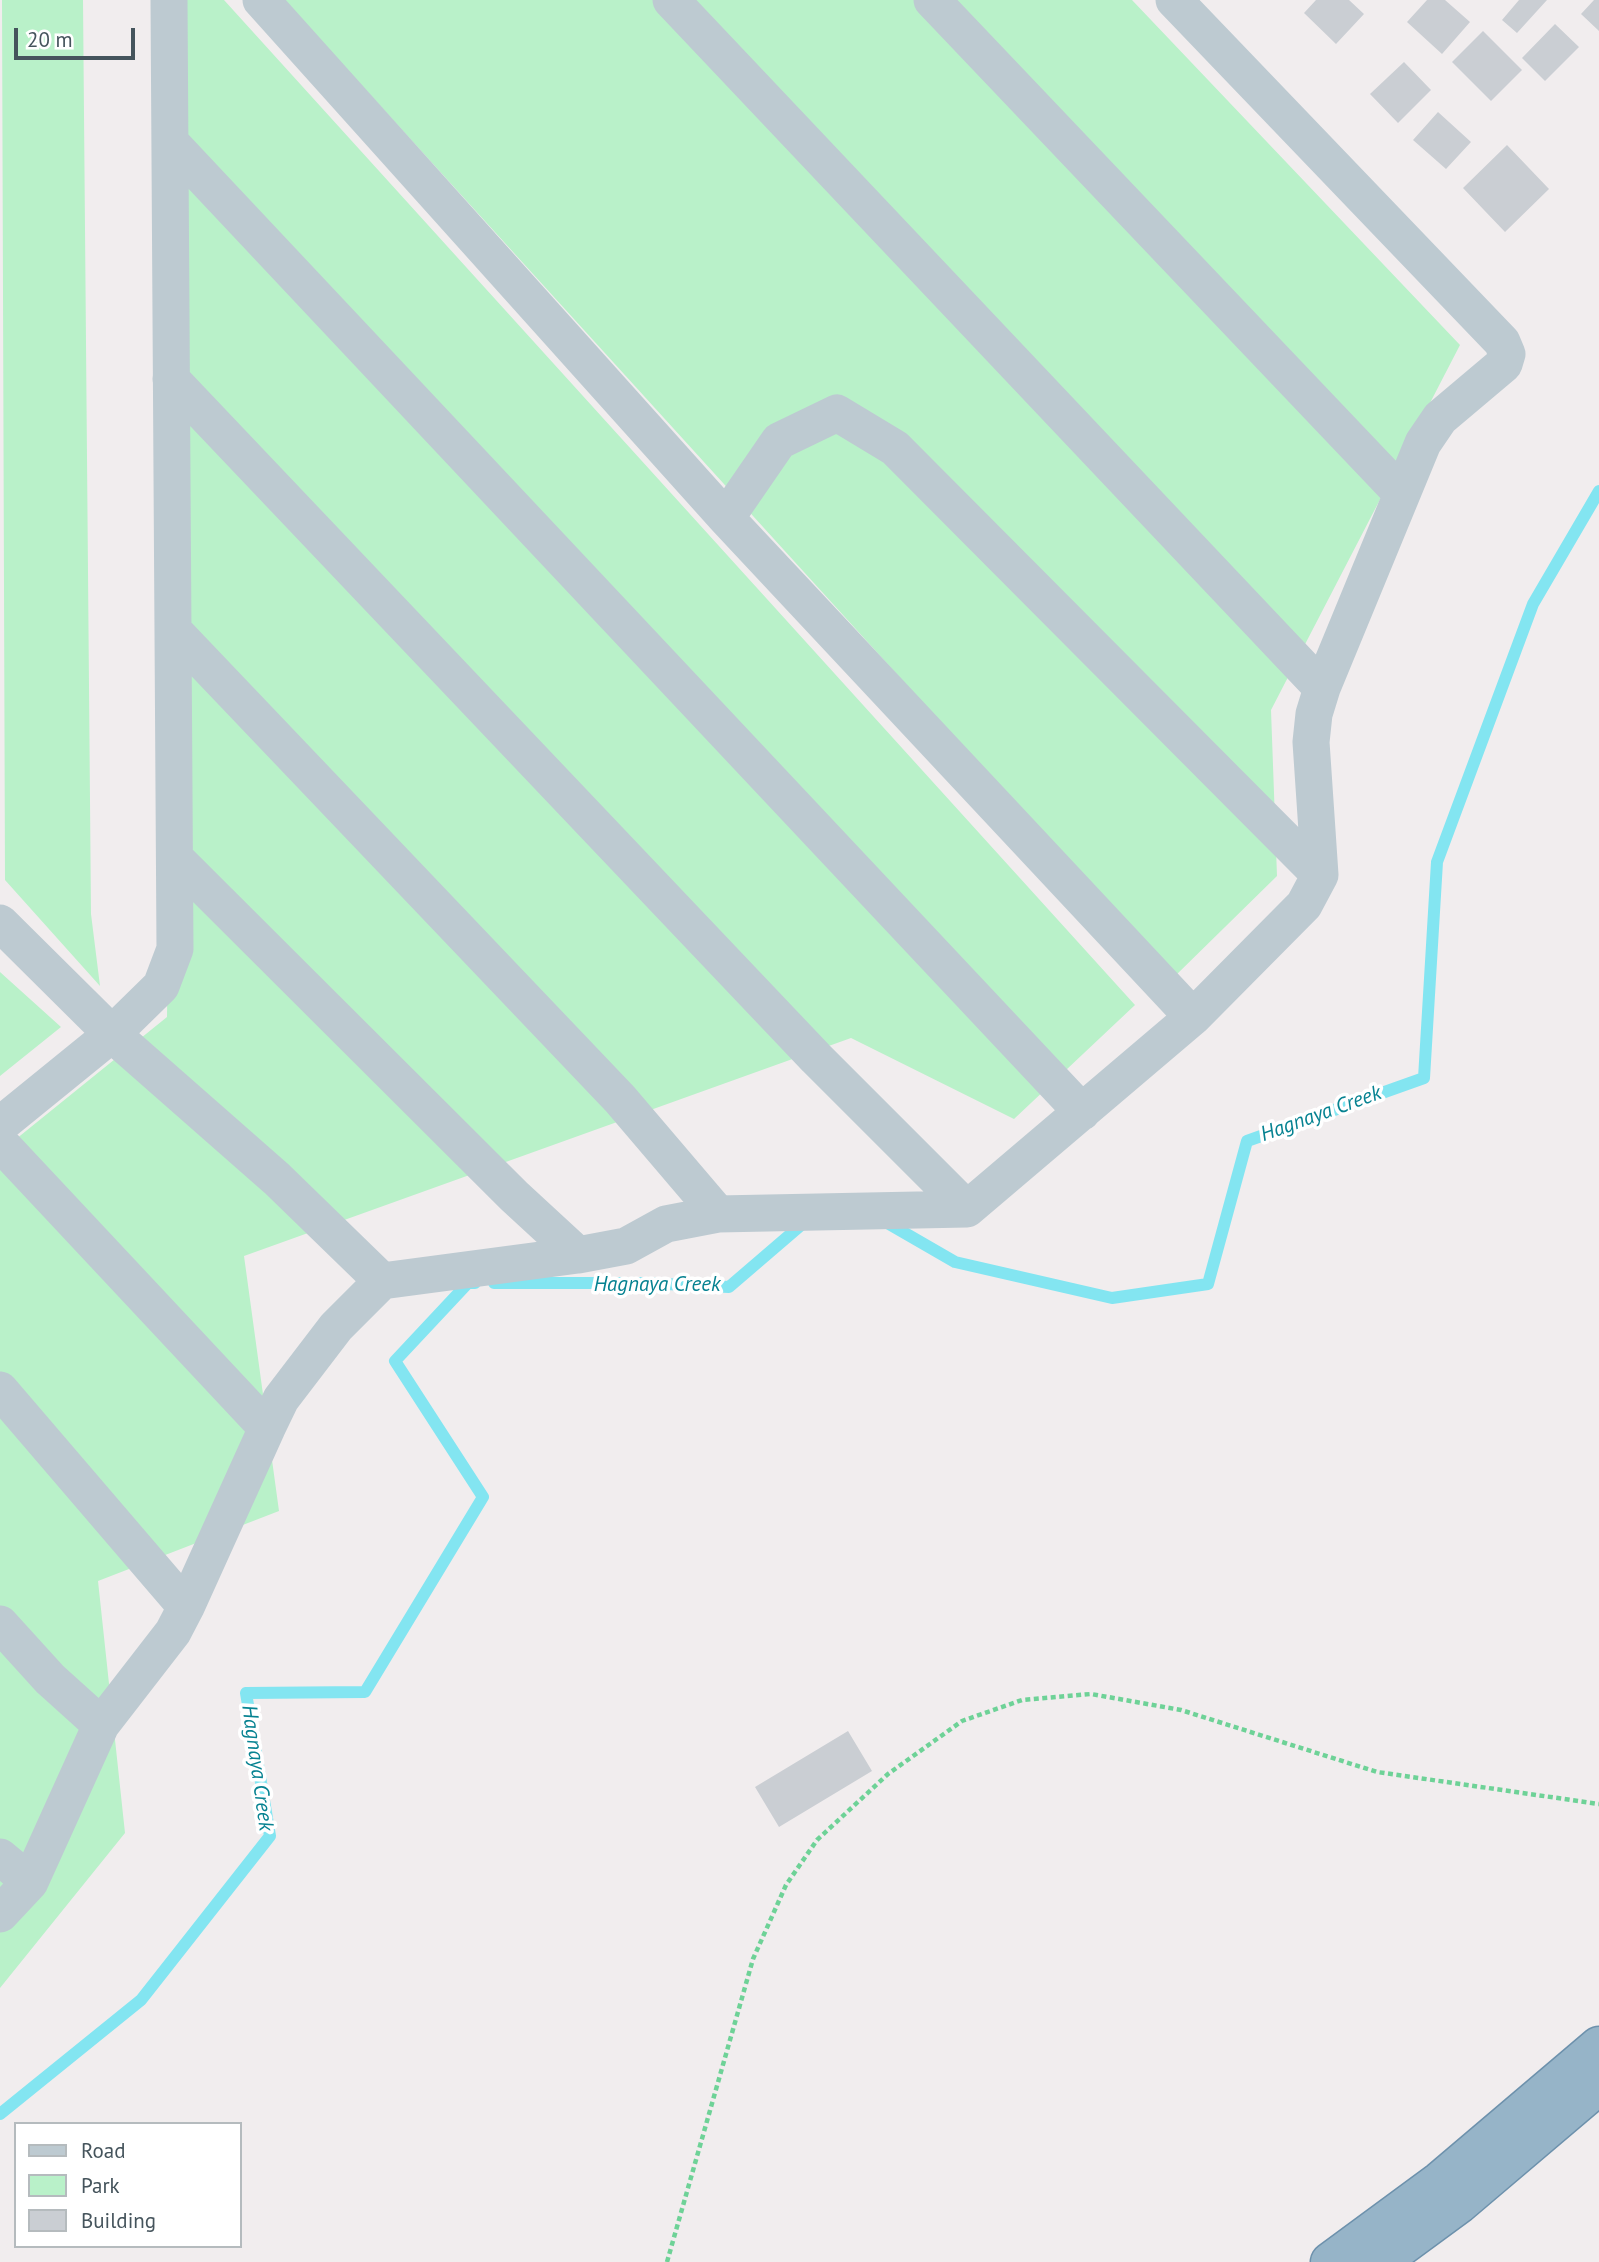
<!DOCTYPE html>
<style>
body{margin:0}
#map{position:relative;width:1599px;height:2262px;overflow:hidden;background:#f1edee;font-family:"PT Sans",sans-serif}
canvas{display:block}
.legend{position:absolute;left:14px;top:2122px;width:228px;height:126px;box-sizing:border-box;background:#fff;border:2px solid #b5bbbe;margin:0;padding:9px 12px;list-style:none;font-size:21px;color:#45545c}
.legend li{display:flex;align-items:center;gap:14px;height:35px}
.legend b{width:35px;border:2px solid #b5bbbe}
.scale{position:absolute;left:14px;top:28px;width:121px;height:32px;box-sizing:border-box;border:4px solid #45545c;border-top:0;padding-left:9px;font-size:21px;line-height:24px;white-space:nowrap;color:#45545c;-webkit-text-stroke:5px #fff;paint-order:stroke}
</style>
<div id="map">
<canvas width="1599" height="2262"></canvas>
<ul class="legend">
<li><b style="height:9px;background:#bdcad1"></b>Road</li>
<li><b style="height:19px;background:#b9f1c9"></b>Park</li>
<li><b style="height:19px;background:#caced3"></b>Building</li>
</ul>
<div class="scale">20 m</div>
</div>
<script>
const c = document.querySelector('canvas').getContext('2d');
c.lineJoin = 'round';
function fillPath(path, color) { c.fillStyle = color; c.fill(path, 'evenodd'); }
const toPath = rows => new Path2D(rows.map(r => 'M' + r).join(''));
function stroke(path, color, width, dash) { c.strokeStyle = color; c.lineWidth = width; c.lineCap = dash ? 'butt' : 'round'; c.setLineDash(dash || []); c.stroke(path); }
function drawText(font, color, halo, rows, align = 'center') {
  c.font = font + ' "PT Sans",sans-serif'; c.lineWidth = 7; c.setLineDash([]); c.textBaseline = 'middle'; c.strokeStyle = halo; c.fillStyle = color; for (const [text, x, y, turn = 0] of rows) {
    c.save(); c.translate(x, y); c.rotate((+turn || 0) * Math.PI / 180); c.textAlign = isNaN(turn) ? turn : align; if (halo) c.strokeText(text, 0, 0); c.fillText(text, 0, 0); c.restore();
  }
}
const green = toPath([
 [2,0,83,0,91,914,100,986,5,880],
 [179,0,224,0,1135,1005,1014,1119,851,1038,244,1256,279,1511,98,1581,125,1833,0,1988,0,1152,167,1017],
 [284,0,1132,0,1460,345,1271,710,1277,876,1173,978],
 [0,972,61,1027,0,1076]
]);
const stream = toPath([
 [884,1221,955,1262,1112,1298,1208,1284,1247,1141,1424,1078,1437,862,1533,604,1599,491],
 [494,1283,644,1283,729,1287,807,1220],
 [0,2114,141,2000,270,1836,246,1693,365,1692,483,1497,395,1361,468,1283,475,1283]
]);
const building = toPath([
 [1316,0,1349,0,1364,14,1336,44,1304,13],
 [1427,0,1445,0,1470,22,1442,54,1407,22],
 [1519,0,1547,0,1517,33,1502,20],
 [1594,0,1599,0,1599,31,1581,14],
 [1555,24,1579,47,1545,81,1522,58],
 [1483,31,1522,70,1491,101,1452,62],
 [1404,62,1431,90,1398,123,1370,94],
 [1438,112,1471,142,1446,169,1413,140],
 [1507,145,1549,189,1505,232,1463,188],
 [848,1731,872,1771,779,1827,755,1787]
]);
const path = toPath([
 [667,2262,753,1959,786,1885,817,1840,888,1774,962,1721,1022,1700,1091,1694,1181,1710,1377,1772,1599,1804]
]);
const minor = toPath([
 [261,0,726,518,1193,1017],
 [671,0,1322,688],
 [932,0,1402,494],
 [170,142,1082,1112],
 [171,379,816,1058,967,1209],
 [726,518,779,441,837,413,895,448,1320,875],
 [173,630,620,1099,718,1214,666,1224,626,1246,578,1255,514,1196,175,858],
 [0,923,112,1034,277,1179,382,1281,336,1327,281,1399,267,1428,0,1143],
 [0,1125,112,1034,161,986,175,949,169,0],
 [718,1214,967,1209,1193,1017,1304,905,1320,875,1311,742,1314,714,1322,688,1423,443,1440,418,1504,364,1507,354,1502,342,1174,0],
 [382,1281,578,1255],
 [0,1390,186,1607,173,1632,101,1725,50,1679,0,1624],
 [186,1607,267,1428],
 [0,1857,30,1882,0,1914],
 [30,1882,101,1725]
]);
const trunk = toPath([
 [1330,2262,1440,2181,1599,2046],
 [1380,2262,1459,2204,1599,2085]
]);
const waterNames = [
 ["Hagnaya Creek",1321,1114,-20],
 ["Hagnaya Creek",657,1285],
 ["Hagnaya Creek",257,1768,82]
];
fillPath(green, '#b9f1c9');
stroke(stream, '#83e5f1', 12);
fillPath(building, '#caced3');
stroke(trunk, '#6d91ac', 41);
stroke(path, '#6ed297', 4.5, [5, 3.5]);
stroke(minor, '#bdcad1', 37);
stroke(trunk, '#96b4c8', 38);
drawText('italic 21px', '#068291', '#fff', waterNames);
</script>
